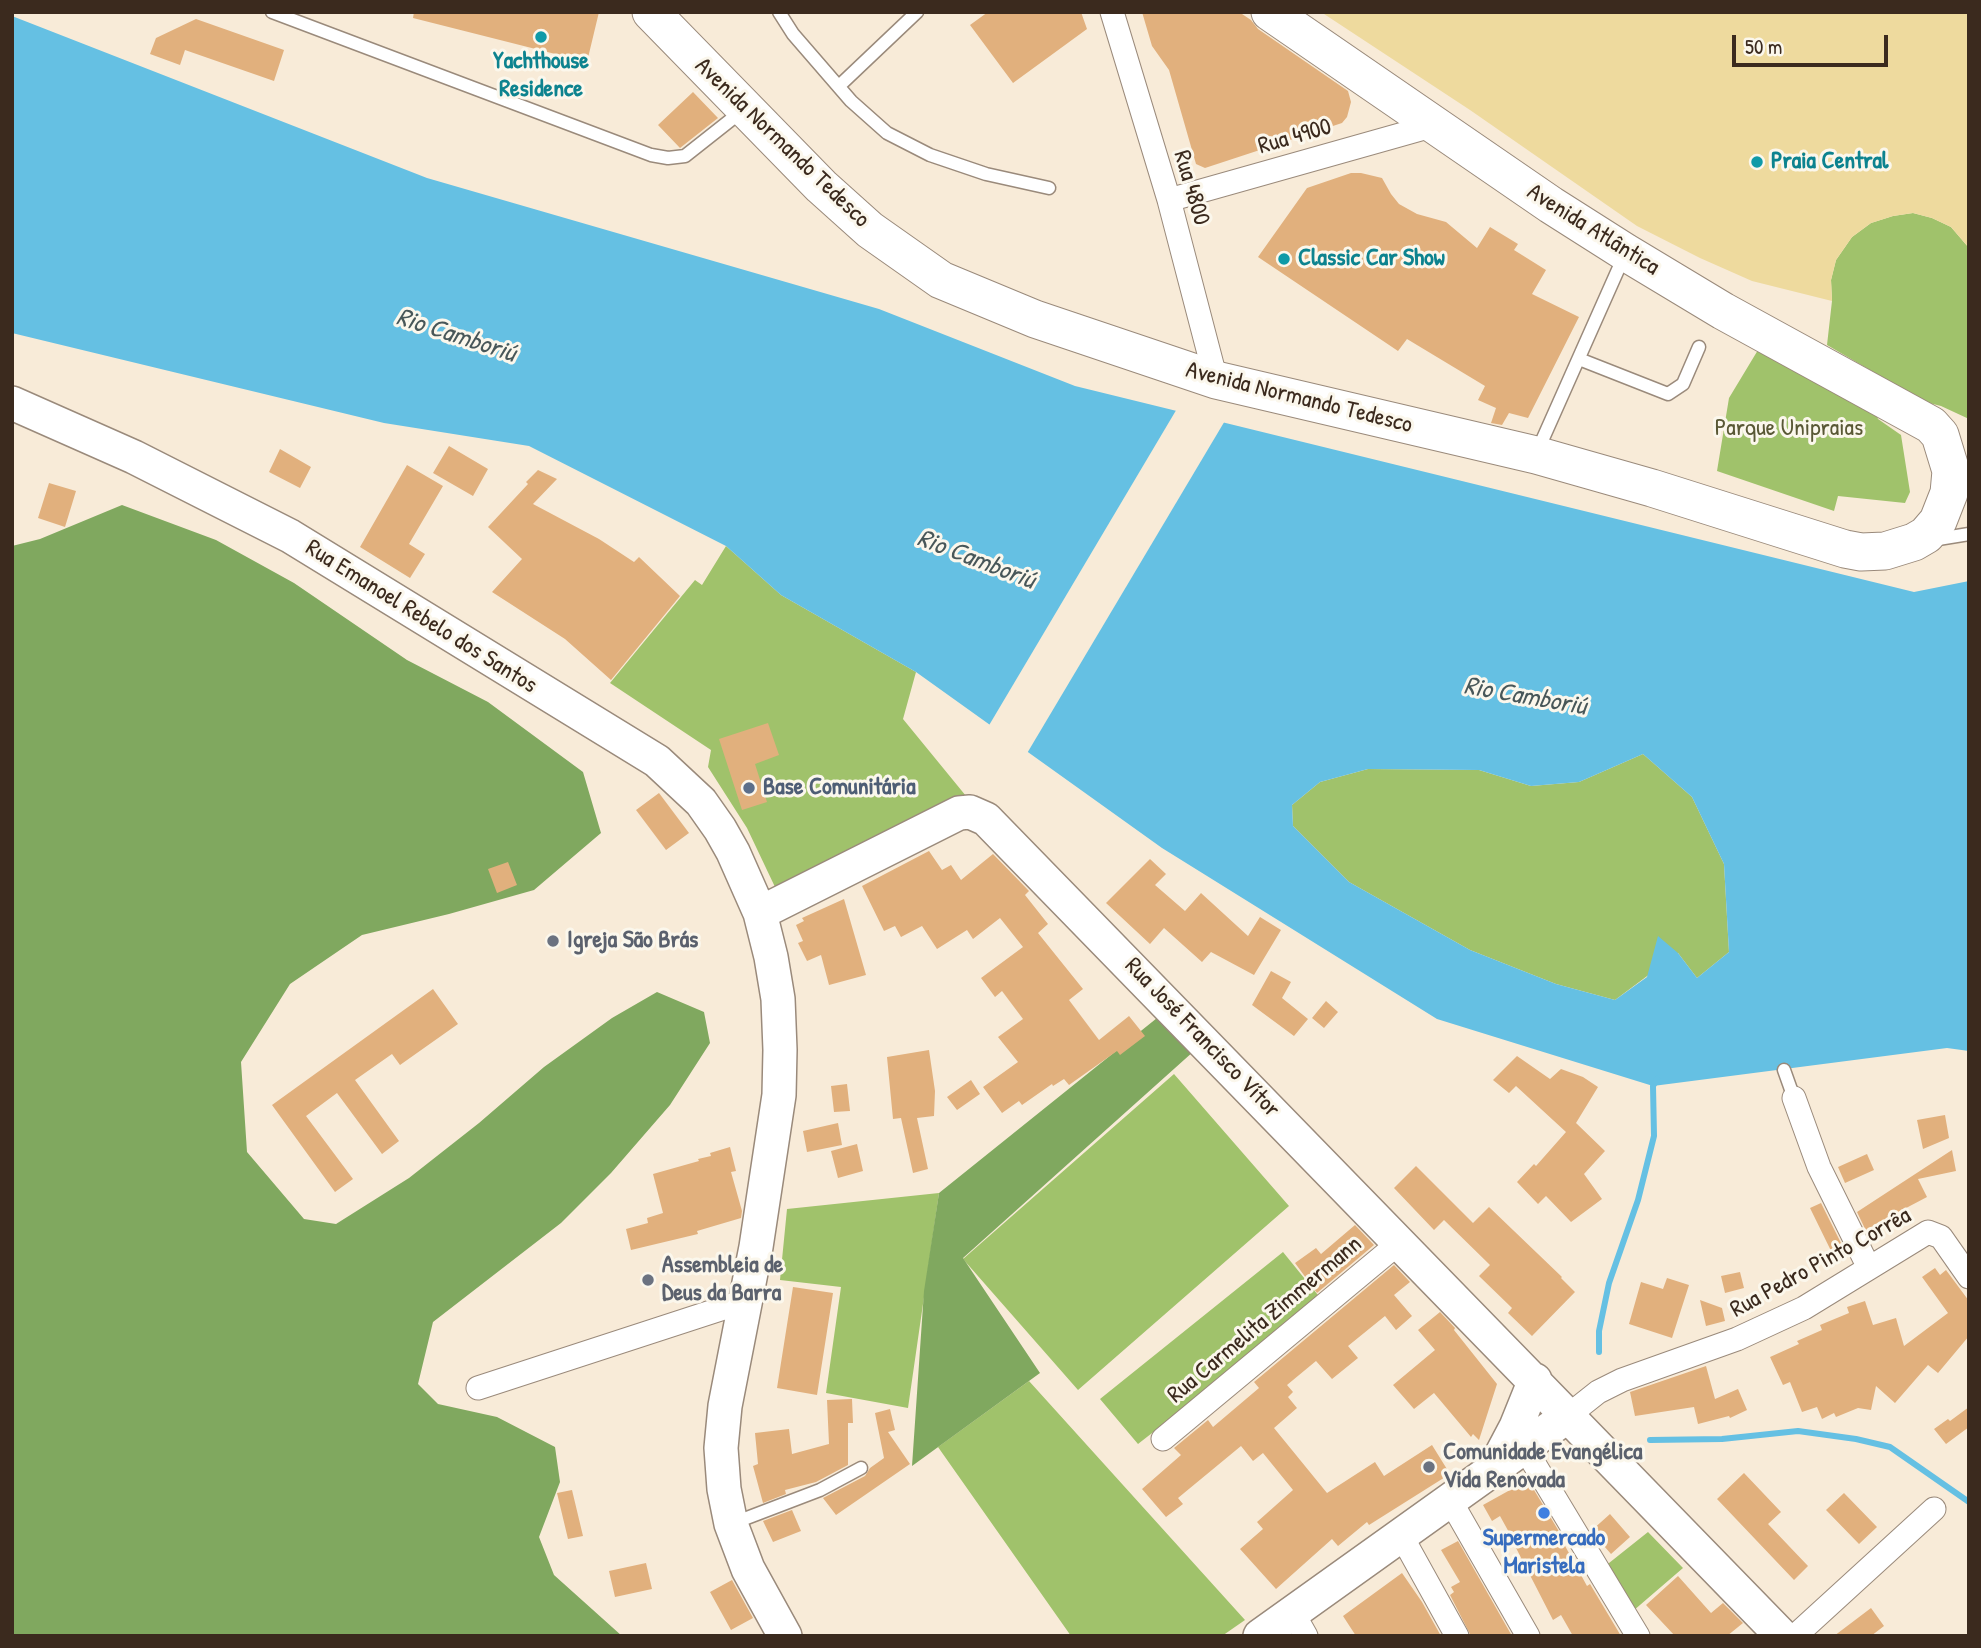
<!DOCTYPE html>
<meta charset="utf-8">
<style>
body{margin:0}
#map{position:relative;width:1981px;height:1648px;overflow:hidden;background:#f8ebd8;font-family:"Patrick Hand",sans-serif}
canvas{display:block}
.frame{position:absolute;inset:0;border:14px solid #3b2a1e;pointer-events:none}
.scale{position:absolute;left:1732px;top:35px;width:156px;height:32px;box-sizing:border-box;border:4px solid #3b2a1e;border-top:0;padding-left:9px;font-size:21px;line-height:24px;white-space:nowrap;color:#3b2a1e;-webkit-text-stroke:5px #fbf7ec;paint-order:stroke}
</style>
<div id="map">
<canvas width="1981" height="1648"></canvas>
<div class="frame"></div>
<div class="scale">50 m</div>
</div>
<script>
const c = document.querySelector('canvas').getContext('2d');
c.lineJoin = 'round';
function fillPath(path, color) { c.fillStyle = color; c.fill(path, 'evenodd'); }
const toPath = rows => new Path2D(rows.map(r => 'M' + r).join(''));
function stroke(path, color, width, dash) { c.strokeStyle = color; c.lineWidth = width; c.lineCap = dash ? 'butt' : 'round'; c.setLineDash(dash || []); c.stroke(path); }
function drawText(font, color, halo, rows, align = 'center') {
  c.font = font + ' "Patrick Hand",sans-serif'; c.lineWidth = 6; c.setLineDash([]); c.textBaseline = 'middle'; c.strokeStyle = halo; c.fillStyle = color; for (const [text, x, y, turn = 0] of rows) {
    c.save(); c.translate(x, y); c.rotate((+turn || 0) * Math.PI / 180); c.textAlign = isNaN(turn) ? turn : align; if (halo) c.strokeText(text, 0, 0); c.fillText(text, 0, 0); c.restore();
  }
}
const green = toPath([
 [1913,213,1932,218,1951,227,1969,248,1969,419,1941,406,1925,402,1827,345,1832,301,1831,280,1836,260,1852,237,1871,223,1893,216],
 [1761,345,1871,400,1878,419,1901,435,1910,492,1905,503,1838,496,1834,511,1717,471,1729,398],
 [726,546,781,595,916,672,903,719,966,796,775,887,747,828,708,767,711,750,610,683,695,580,702,585],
 [1643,754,1692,797,1724,864,1729,952,1697,978,1678,953,1615,1000,1556,984,1470,950,1349,882,1293,826,1292,805,1320,782,1368,769,1479,770,1531,786,1579,782],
 [1174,1074,1289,1206,1078,1390,963,1259],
 [939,1193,908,1408,826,1393,841,1287,780,1280,787,1209],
 [1283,1252,1322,1300,1138,1444,1100,1399],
 [1029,1381,1245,1620,1222,1636,1071,1636,938,1447],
 [1648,1532,1683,1568,1633,1611,1604,1567]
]);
const forest = toPath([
 [122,505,216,540,294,583,407,660,488,702,583,772,601,833,534,890,449,914,362,935,290,984,241,1062,247,1152,304,1219,336,1224,409,1178,479,1123,544,1067,612,1018,657,992,704,1012,710,1043,670,1105,611,1173,561,1223,433,1322,418,1384,438,1404,497,1417,555,1447,560,1482,539,1537,554,1575,622,1636,12,1636,12,546,40,539],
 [1162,1014,1194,1051,963,1258,1040,1373,912,1466,924,1291,939,1193]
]);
const sand = toPath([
 [1321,12,1969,12,1969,248,1951,227,1932,218,1913,213,1893,216,1871,223,1852,237,1836,260,1831,280,1832,301,1752,281,1700,258,1637,226,1470,110]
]);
const water = toPath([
 [12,16,427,178,879,309,1075,386,1914,592,1969,581,1969,1051,1947,1048,1653,1086,1437,1019,1162,848,916,672,781,595,726,546,529,446,384,423,12,333],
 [1643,754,1692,797,1724,864,1729,952,1697,978,1678,953,1658,936,1647,977,1615,1000,1556,984,1470,950,1349,882,1293,826,1292,805,1320,782,1368,769,1479,770,1531,786,1579,782]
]);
const pier = toPath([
 [1178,407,1226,419,1026,755,988,727]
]);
const stream = toPath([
 [1599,1352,1599,1331,1609,1283,1638,1200,1654,1136,1653,1086,1657,1079],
 [1650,1440,1722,1439,1798,1431,1856,1439,1890,1447,1969,1502]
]);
const building = toPath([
 [414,12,599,12,587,62,413,18],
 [988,12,1081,12,1087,29,1013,83,970,25],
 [1142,12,1239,12,1251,20,1258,29,1348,91,1351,102,1347,117,1342,123,1205,168,1196,164,1169,70,1152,46],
 [196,19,284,50,274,81,185,50,180,65,150,54,156,38],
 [693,92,718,118,680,148,658,125],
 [1351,173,1361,173,1382,178,1391,194,1399,204,1417,214,1446,222,1477,248,1490,227,1518,244,1514,250,1546,270,1532,294,1579,317,1528,418,1509,413,1502,425,1491,423,1496,408,1478,400,1485,386,1407,339,1398,351,1258,257,1307,188],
 [449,446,488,469,473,496,433,473],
 [280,449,311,467,300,488,269,472],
 [407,465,443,486,409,544,425,554,410,578,360,547],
 [538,470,557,479,533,504,599,539,634,562,639,557,680,596,611,680,565,639,492,592,522,559,488,527,528,484,526,482],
 [49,483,76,491,65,527,38,518],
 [768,723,779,755,755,764,767,802,742,810,719,739],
 [659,793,689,833,666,850,636,810],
 [929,851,942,870,951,865,961,880,993,854,1029,891,1025,895,1048,924,1038,933,1083,989,1069,1000,1099,1040,1129,1016,1145,1036,1120,1055,1117,1051,1069,1085,1064,1079,1053,1086,1052,1084,1022,1105,1019,1101,1002,1113,983,1087,1018,1062,998,1037,1023,1019,1002,991,995,997,981,978,1023,947,1000,918,973,939,967,930,937,949,922,926,901,937,895,926,884,931,862,886],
 [1150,859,1166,874,1155,885,1185,911,1201,893,1248,936,1260,917,1281,930,1254,975,1211,952,1202,962,1164,928,1150,944,1106,903],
 [508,862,517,885,497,893,488,869],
 [844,899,866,975,829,985,821,955,807,961,798,943,803,941,796,925,804,921,802,918],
 [1271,971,1291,982,1282,998,1308,1019,1294,1036,1252,1005],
 [433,989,458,1024,400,1065,392,1054,355,1080,399,1141,382,1154,337,1093,306,1116,353,1179,335,1192,272,1105],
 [1326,1001,1338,1012,1324,1028,1312,1018],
 [929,1050,935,1091,934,1116,917,1118,928,1169,913,1173,901,1118,893,1119,887,1057],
 [1517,1056,1550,1079,1561,1069,1583,1077,1598,1087,1576,1123,1605,1151,1584,1174,1602,1199,1571,1222,1546,1196,1538,1204,1517,1182,1534,1164,1536,1166,1566,1132,1516,1086,1509,1093,1493,1080],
 [971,1080,980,1094,957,1110,947,1097],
 [847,1084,850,1111,834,1112,831,1086],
 [1945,1115,1949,1138,1923,1149,1917,1120],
 [838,1123,842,1145,807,1152,803,1131],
 [857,1144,863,1171,838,1178,831,1151],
 [730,1147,736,1171,731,1172,742,1211,741,1218,697,1231,698,1234,631,1250,626,1229,648,1223,647,1218,663,1213,653,1174,699,1161,698,1159,711,1156,710,1153],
 [1952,1150,1956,1171,1918,1179,1927,1197,1889,1217,1891,1220,1868,1235,1857,1212],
 [1867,1154,1874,1170,1845,1183,1838,1167],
 [1416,1166,1473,1223,1489,1207,1562,1277,1561,1278,1575,1292,1532,1336,1508,1313,1512,1308,1479,1276,1490,1265,1444,1220,1434,1230,1394,1188],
 [1821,1203,1847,1255,1836,1261,1810,1208],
 [1355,1225,1374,1245,1317,1293,1295,1263,1316,1248,1321,1254],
 [1394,1265,1410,1282,1394,1295,1412,1316,1396,1330,1385,1316,1348,1346,1358,1358,1332,1379,1316,1361,1287,1385,1293,1392,1288,1397,1297,1408,1274,1428,1327,1493,1375,1462,1384,1476,1432,1445,1450,1474,1369,1525,1367,1522,1338,1546,1332,1539,1276,1589,1240,1549,1263,1529,1257,1522,1293,1490,1263,1453,1253,1461,1241,1446,1178,1498,1183,1504,1166,1517,1142,1489,1181,1455,1174,1448,1208,1420,1213,1427,1259,1388,1254,1382],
 [1935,1268,1940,1275,1946,1270,1969,1301,1969,1336,1938,1373,1928,1365,1895,1403,1876,1386,1871,1410,1858,1408,1836,1417,1834,1413,1822,1419,1817,1407,1802,1412,1790,1382,1783,1385,1770,1357,1799,1344,1797,1341,1822,1330,1820,1325,1849,1313,1847,1307,1865,1301,1873,1325,1896,1318,1904,1346,1948,1313,1922,1277],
 [1740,1272,1744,1288,1725,1293,1721,1276],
 [1667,1278,1689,1285,1672,1338,1629,1324,1641,1282,1663,1289],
 [793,1287,833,1293,817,1395,777,1388],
 [1700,1300,1722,1308,1725,1321,1706,1326],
 [1440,1312,1455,1328,1454,1330,1497,1384,1479,1440,1473,1434,1471,1437,1434,1393,1414,1409,1393,1385,1435,1350,1418,1330],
 [1706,1366,1715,1399,1738,1389,1747,1410,1730,1418,1729,1416,1698,1424,1694,1407,1635,1416,1630,1392],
 [852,1399,853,1423,848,1423,848,1465,816,1482,785,1490,786,1494,763,1503,753,1466,758,1464,755,1433,789,1429,792,1454,829,1444,827,1400],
 [1969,1407,1969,1427,1946,1444,1934,1429,1948,1419,1950,1421],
 [890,1409,895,1430,888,1432,910,1464,836,1515,823,1498,865,1476,870,1468,884,1458,875,1413],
 [1744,1473,1781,1512,1768,1524,1808,1566,1794,1580,1717,1499],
 [1528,1480,1566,1543,1564,1544,1587,1586,1590,1584,1621,1636,1573,1636,1561,1615,1553,1620,1515,1546,1516,1545,1500,1516,1492,1521,1483,1505],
 [572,1490,583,1536,568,1539,557,1493],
 [1844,1493,1877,1527,1859,1544,1826,1510],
 [792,1510,801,1531,773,1542,763,1521],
 [1610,1514,1630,1537,1611,1554,1591,1531],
 [1458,1541,1512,1636,1471,1636,1450,1595,1454,1592,1451,1587,1460,1582,1441,1550],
 [646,1563,652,1589,615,1597,609,1571],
 [1402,1573,1422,1602,1441,1636,1356,1636,1343,1616],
 [1678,1576,1711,1613,1723,1603,1743,1623,1727,1636,1675,1636,1646,1605],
 [732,1580,753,1618,731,1630,710,1592],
 [1871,1608,1884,1626,1871,1636,1834,1636]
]);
const service = toPath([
 [272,12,651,155,668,158,685,156,742,111],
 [779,12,793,34,851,101,887,133,930,155,986,174,1049,188],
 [839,86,917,12],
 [1579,359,1668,394,1683,384,1699,347],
 [1537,452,1625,254],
 [1932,540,1969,534],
 [1784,1070,1794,1098],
 [731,1524,820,1490,861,1468]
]);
const minor = toPath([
 [1112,12,1169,200,1216,380],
 [1169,200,1435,125],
 [1794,1098,1819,1167,1869,1268],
 [478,1388,745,1301],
 [1569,1415,1598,1392,1622,1380,1737,1339,1804,1308,1928,1232,1941,1237,1969,1277],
 [1163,1439,1400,1242],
 [1524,1447,1638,1636],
 [1450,1500,1528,1636],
 [1401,1535,1457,1636],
 [1293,1613,1306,1636],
 [1795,1636,1934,1509]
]);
const secondary = toPath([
 [12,403,134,457,290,536,657,761,701,802,720,829,733,852,760,913,771,957,778,999,780,1050,779,1095,756,1247,725,1406,721,1448,724,1489,731,1524,748,1569,785,1636],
 [760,913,959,813,970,812,986,819,1782,1636],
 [1497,1463,1516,1427,1535,1380],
 [1260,1636,1569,1415]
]);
const primary = toPath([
 [651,12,821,186,870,230,941,280,1035,319,1216,380,1536,455,1652,488,1845,549,1861,552,1885,551,1914,542,1926,535,1938,521,1949,493,1951,471,1940,435,1931,425,1723,311,1625,252,1551,205,1270,12]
]);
const markers = [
 [541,37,7,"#0f9aa8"],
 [1757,162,7,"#0f9aa8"],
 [1284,259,7,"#0f9aa8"],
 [749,788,7,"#5c6f8a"],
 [553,941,7,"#6b7280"],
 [648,1280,7,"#6b7280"],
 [1429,1467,7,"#6b7280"],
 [1544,1513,7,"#3f7fe0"]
];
const cultureNames = [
 ["Yachthouse",541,62,"center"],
 ["Residence",541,90,"center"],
 ["Praia Central",1771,162],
 ["Classic Car Show",1298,259]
];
const streetNames = [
 ["Rua 4900",1295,137,-16],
 ["Avenida Normando Tedesco",782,143,44],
 ["Rua 4800",1191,188,74],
 ["Avenida Atlântica",1593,230,32],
 ["Avenida Normando Tedesco",1299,398,14],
 ["Rua Emanoel Rebelo dos Santos",421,617,32],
 ["Rua José Francisco Vítor",1202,1038,46],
 ["Rua Pedro Pinto Corrêa",1821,1263,-29],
 ["Rua Carmelita Zimmermann",1265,1320,-40]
];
const parkNames = [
 ["Parque Unipraias",1789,429]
];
const serviceNames = [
 ["Base Comunitária",763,788]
];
const worshipNames = [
 ["Igreja São Brás",567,941],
 ["Assembleia de",662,1266],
 ["Deus da Barra",662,1294],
 ["Comunidade Evangélica",1443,1453],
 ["Vida Renovada",1443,1481]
];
const shopNames = [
 ["Supermercado",1544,1539],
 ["Maristela",1544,1567]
];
const waterNames = [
 ["Rio Camboriú",456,336,18],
 ["Rio Camboriú",976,560,21],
 ["Rio Camboriú",1525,697,10]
];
fillPath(green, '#a0c26b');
fillPath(forest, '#80a85f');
fillPath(sand, '#eeda9e');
fillPath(water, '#65c0e3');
fillPath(pier, '#f8ebd8');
stroke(stream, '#65c0e3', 6);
fillPath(building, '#e1b07d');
stroke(service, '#9a8a7b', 15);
stroke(minor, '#9a8a7b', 25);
stroke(secondary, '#9a8a7b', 36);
stroke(primary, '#9a8a7b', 39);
stroke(service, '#fff', 12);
stroke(minor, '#fff', 23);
stroke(secondary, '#fff', 33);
stroke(primary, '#fff', 37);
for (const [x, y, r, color] of markers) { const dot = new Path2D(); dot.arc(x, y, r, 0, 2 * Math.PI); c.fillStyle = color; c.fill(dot); stroke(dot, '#fbf7ec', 2.5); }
drawText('bold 24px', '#0d838f', '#fbf7ec', cultureNames, 'left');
drawText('24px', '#3b2a1e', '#fbf7ec', streetNames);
drawText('24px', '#595835', '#fbf7ec', parkNames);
drawText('bold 24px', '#4e5e75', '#fbf7ec', serviceNames, 'left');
drawText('bold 24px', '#5b616d', '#fbf7ec', worshipNames, 'left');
drawText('bold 24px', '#366cbe', '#fbf7ec', shopNames);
drawText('italic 26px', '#485759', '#fbf7ec', waterNames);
</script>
